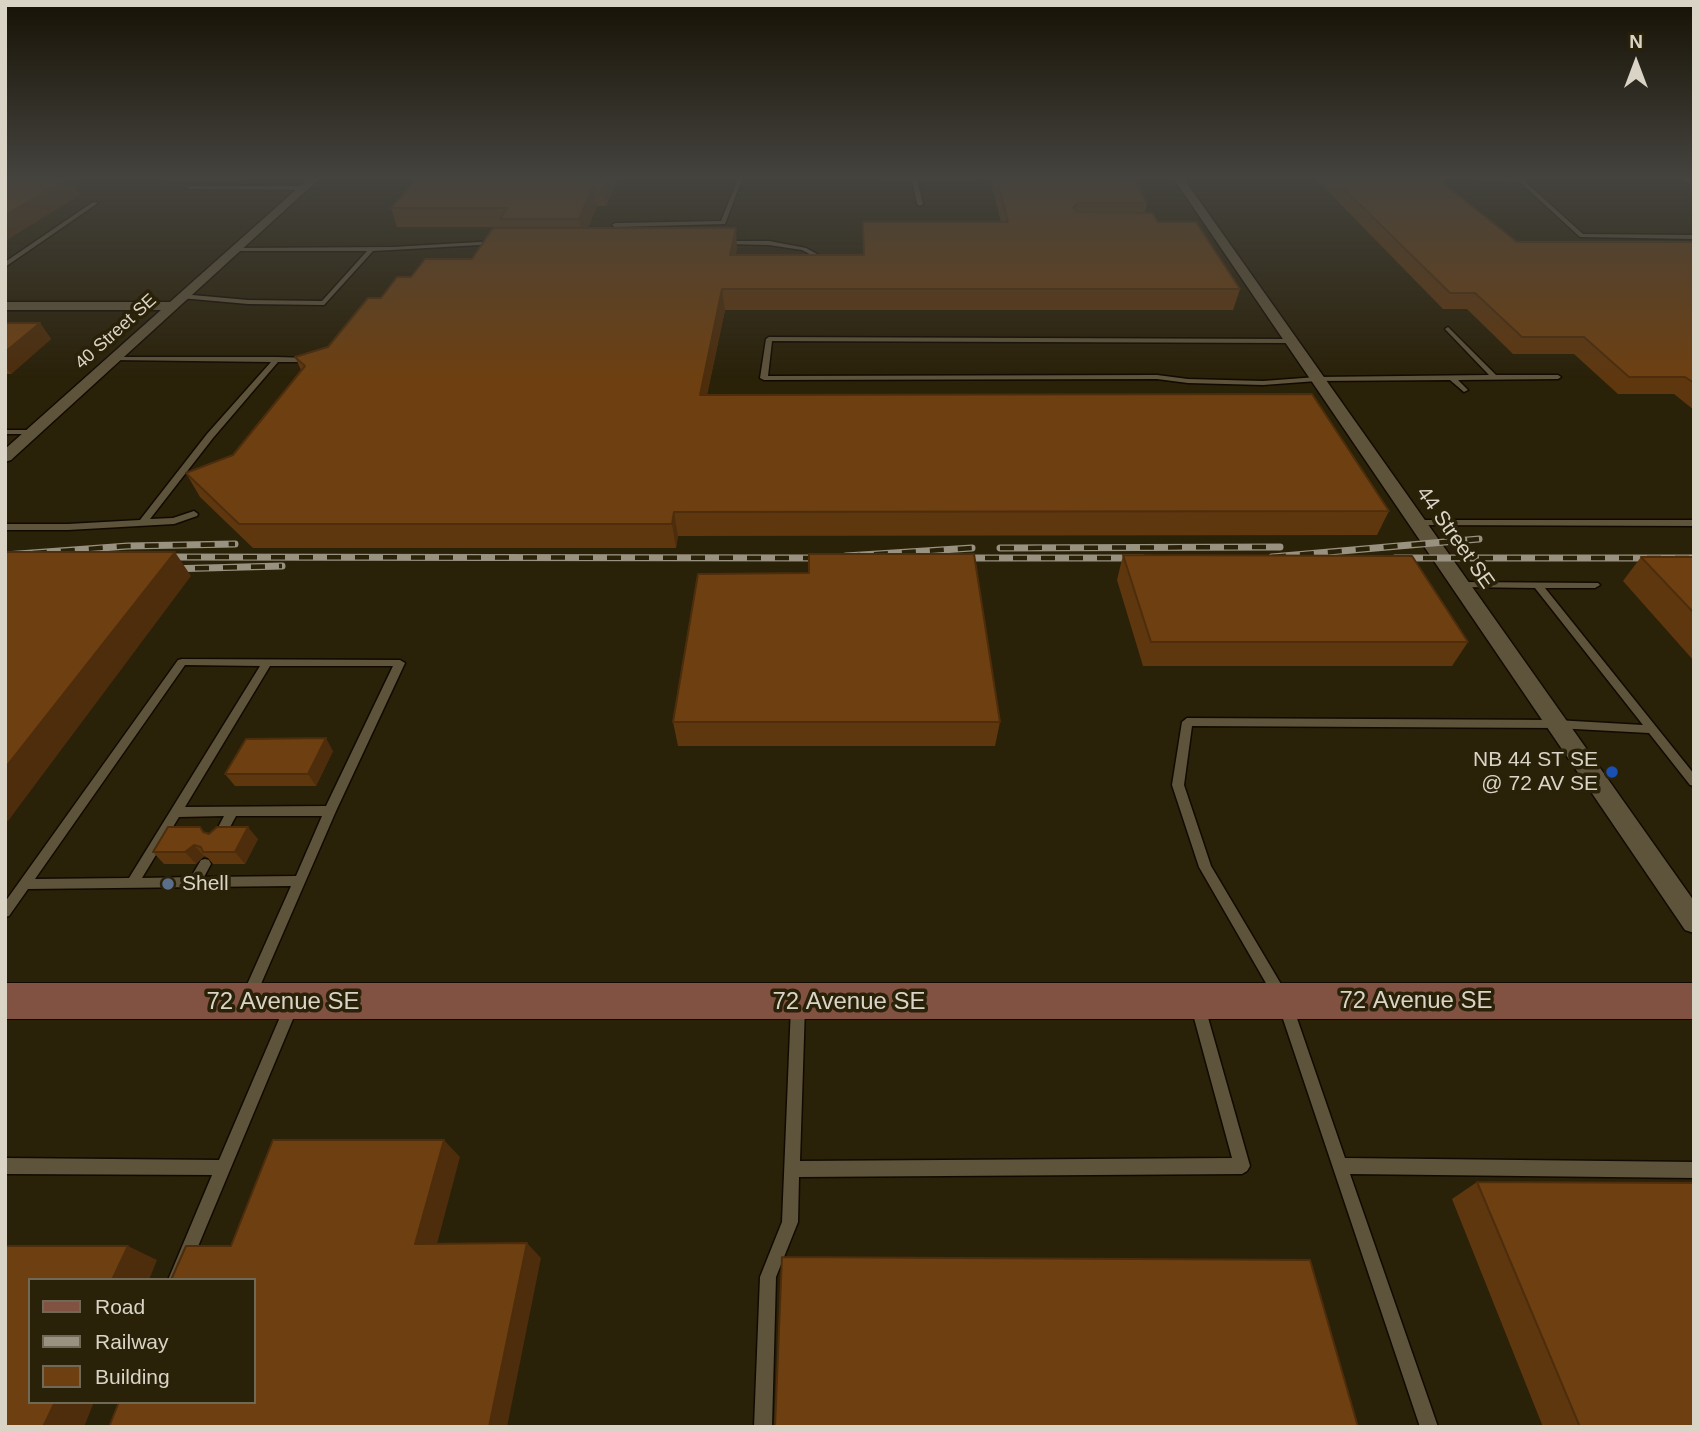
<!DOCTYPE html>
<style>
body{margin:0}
#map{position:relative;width:1699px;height:1432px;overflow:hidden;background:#2a2109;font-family:Arial,sans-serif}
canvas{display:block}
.frame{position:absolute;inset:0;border:7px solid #dad4c6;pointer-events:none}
.legend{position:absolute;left:28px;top:1278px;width:228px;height:126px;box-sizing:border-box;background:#2a2109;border:2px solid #706955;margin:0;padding:9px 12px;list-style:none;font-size:21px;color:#dad4c6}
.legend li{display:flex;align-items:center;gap:14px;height:35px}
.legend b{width:35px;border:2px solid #706955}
.north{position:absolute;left:1601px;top:28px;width:70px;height:70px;-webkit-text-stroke:5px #2a2109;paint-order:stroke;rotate:0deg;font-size:19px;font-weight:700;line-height:28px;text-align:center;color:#dad4c6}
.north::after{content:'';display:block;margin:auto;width:24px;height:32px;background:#dad4c6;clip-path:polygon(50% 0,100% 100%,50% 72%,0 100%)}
</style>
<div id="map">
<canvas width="1699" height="1432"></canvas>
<div class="frame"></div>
<ul class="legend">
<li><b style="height:9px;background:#815241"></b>Road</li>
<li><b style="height:9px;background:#9a9281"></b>Railway</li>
<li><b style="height:19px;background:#6e4011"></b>Building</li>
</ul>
<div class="north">N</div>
</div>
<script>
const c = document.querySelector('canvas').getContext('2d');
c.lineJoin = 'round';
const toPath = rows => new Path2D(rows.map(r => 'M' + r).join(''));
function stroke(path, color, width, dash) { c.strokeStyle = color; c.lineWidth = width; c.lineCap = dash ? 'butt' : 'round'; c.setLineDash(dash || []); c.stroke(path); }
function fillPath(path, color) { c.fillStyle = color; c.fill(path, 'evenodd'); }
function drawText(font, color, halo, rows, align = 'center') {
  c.font = font + ' Arial,sans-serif'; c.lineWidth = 7; c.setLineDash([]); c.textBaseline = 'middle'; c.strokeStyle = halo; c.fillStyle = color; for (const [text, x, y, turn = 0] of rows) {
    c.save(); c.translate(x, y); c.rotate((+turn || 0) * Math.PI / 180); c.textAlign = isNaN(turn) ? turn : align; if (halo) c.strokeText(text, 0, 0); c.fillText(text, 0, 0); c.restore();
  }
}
const lane = toPath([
 [738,179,742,179,725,224,615,227,612,225,615,223,721,221,738,179],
 [881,179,976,179,974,180,917,180,923,204,920,206,917,204,912,180,883,180,881,179],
 [1476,179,1522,179,1583,234,1694,235,1694,239,1580,237,1520,182,1476,179],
 [1682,179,1688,179,1694,182,1694,185,1682,179],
 [189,186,303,186,306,188,303,190,187,189,189,186],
 [93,202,98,203,5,267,5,262,93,202],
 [496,241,499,243,498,244,373,251,324,305,248,304,181,298,178,296,181,294,248,300,322,301,367,251,232,251,231,250,234,248,393,247,496,241],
 [726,241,769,241,806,248,824,258,821,260,802,250,769,245,724,244,723,243,726,241],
 [1448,327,1496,375,1558,375,1561,377,1558,379,1458,380,1468,390,1464,392,1450,380,1317,381,1263,385,1188,383,1157,379,764,380,760,378,766,339,769,337,1292,339,1295,341,1292,343,772,341,768,376,1157,375,1188,379,1263,381,1317,377,1489,375,1446,330,1445,329,1448,327],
 [111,357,277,357,310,358,313,360,310,362,278,362,213,438,150,519,173,518,194,511,198,514,197,516,174,524,68,530,5,530,5,524,68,524,140,520,207,434,271,362,113,360,110,358,111,357],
 [5,430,33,430,37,432,33,434,5,434,5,430],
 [1418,520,1694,520,1694,526,1415,525,1415,521,1418,520],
 [1461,582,1598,583,1600,585,1595,588,1545,588,1694,774,1694,786,1690,785,1649,733,1556,728,1192,726,1184,785,1211,866,1291,1001,1345,1158,1694,1162,1694,1178,1350,1174,1438,1427,1420,1427,1278,1004,1199,867,1172,785,1182,722,1187,718,1556,720,1643,725,1535,588,1458,587,1456,585,1461,582],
 [182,659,400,660,405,663,336,811,254,1000,249,1002,244,1000,242,996,291,886,28,889,9,916,5,917,5,902,178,660,182,659],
 [185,665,260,666,129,878,35,879,185,665],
 [270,666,393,666,326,806,185,807,270,666],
 [224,816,212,839,214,842,218,844,222,842,236,816,322,816,296,876,204,877,211,864,209,860,205,859,201,860,191,877,142,878,179,817,224,816],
 [798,1000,803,1002,805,1006,800,1161,1232,1158,1191,1007,1193,1003,1198,1001,1203,1003,1205,1007,1250,1166,1247,1171,1242,1174,799,1177,798,1222,776,1277,772,1427,754,1427,760,1277,782,1222,791,1006,793,1002,798,1000],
 [291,1001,296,1003,298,1007,184,1280,168,1280,212,1175,5,1174,5,1158,219,1160,286,1003,291,1001]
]);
const street = toPath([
 [308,179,319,179,11,460,5,462,5,449,161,310,5,310,5,302,170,302,308,179],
 [1174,179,1184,179,1694,901,1694,933,1685,930,1174,179]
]);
const secondary = toPath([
 [5,983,1694,983,1694,1019,5,1019,5,983]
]);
const rail = toPath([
 [1000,548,1280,547],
 [5,555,128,546,235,544],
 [846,556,972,548],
 [159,557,828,558],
 [1272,557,1479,539],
 [957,558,1143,558],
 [1395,558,1694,558],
 [167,569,282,566]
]);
const wall = toPath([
 [162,179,242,179,240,181,163,181],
 [619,179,606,206,597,206,588,228,737,248,736,255,863,255,863,222,1001,222,990,179,1121,179,1122,182,1147,203,1145,213,1240,289,1233,310,725,310,707,395,1389,511,1377,535,678,536,676,548,253,548,200,497,186,473,233,455,301,370,295,357,328,347,381,298,411,277,472,259,502,227,397,227,391,208],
 [1316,179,1438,179,1517,242,1694,242,1694,410,1674,394,1618,394,1574,354,1513,354,1467,309,1443,309],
 [5,323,40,323,51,339,11,374,5,374],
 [1123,555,1468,642,1452,666,1143,666,1117,580],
 [1641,557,1694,557,1694,661,1623,581],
 [673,722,1000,722,995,746,678,746],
 [333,751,316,786,235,786,225,774],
 [205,833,258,839,245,864,213,864,208,858,204,856,196,864,164,864,153,852],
 [1477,1182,1694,1427,1543,1427,1452,1199]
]);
const shadedWall = toPath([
 [67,179,71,179,80,195,5,241,5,215],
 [607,179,619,179,606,206,603,187],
 [593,187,597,206,583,238,579,219],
 [736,228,737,248,732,275,730,255],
 [722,289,725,310,702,417,700,395],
 [40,323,51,339,11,374,5,366,5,352],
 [674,512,678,536,676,548,672,524],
 [175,552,191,576,8,821,5,819,5,768],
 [326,738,333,751,316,786,308,774],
 [248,827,258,839,245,864,235,852],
 [194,845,204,856,196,864,185,852],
 [444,1140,460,1157,433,1259,415,1244],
 [527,1243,541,1258,507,1427,489,1427],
 [128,1246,157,1260,149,1280,112,1280],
 [55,1402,94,1402,84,1427,43,1427]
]);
const building = toPath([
 [5,179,67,179,5,215,5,179],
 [417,179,607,179,603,187,593,187,579,219,500,219,507,208,391,208,417,179],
 [997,179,1121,179,1122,182,1135,182,1147,203,1078,203,1073,208,1078,212,1152,213,1158,222,1196,222,1240,289,722,289,700,395,1312,394,1389,511,674,512,672,524,239,524,186,473,233,455,305,366,295,357,328,347,368,298,381,298,397,277,411,277,425,259,472,259,493,228,736,228,730,255,864,255,863,222,1008,222,997,179],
 [1334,179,1438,179,1517,242,1694,242,1694,383,1685,377,1629,377,1584,337,1522,337,1475,293,1450,293,1334,179],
 [5,323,40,323,5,352,5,323],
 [5,552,175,552,5,768,5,552],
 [809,554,974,554,1000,722,673,722,698,574,809,573,809,554],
 [1123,555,1412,556,1468,642,1151,642,1123,555],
 [1641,557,1694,557,1694,613,1641,557],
 [326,738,308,774,225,774,246,739,326,738],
 [168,827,200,827,203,832,209,834,217,827,248,827,235,852,203,852,201,847,194,845,185,852,153,852,168,827],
 [273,1140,444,1140,415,1244,527,1243,489,1427,109,1427,119,1402,254,1402,254,1280,171,1280,186,1246,231,1246,273,1140],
 [1477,1182,1694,1183,1694,1427,1580,1427,1477,1182],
 [5,1246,128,1246,112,1280,30,1280,30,1402,55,1402,43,1427,5,1427,5,1246],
 [782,1257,1310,1260,1358,1427,775,1427,782,1257]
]);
const markers = [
 [1612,772,7,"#1a4fb4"],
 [168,884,7,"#5c6f8a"]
];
const farStreetnames = [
 ["40 Street SE",116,332,-42]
];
const streetNames = [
 ["44 Street SE",1455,538,55]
];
const poiNames = [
 ["NB 44 ST SE",1598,760],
 ["@ 72 AV SE",1598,784],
 ["Shell",182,884,"left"]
];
const nearStreetnames = [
 ["72 Avenue SE",1416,1001],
 ["72 Avenue SE",283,1002],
 ["72 Avenue SE",849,1002]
];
stroke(lane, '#120a00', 3);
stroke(street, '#120a00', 3);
stroke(secondary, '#120a00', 2);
fillPath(lane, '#5e533b');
fillPath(street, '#5e533b');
fillPath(secondary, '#815241');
stroke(rail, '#9a9281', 7);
stroke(rail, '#2a2109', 4.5, [14]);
fillPath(wall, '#5f370f');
fillPath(shadedWall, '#4d2d0c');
fillPath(building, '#6e4011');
stroke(building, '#4d2d0c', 2);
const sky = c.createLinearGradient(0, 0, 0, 379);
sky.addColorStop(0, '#171205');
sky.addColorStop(0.47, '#44433e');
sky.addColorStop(1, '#44433e00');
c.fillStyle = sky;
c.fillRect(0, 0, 1699, 379);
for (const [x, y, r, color] of markers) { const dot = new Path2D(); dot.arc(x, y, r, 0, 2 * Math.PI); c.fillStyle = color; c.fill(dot); stroke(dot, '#2a2109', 2.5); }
drawText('18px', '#dad4c6', '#2a2109', farStreetnames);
drawText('21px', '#dad4c6', '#2a2109', streetNames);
drawText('21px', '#dad4c6', '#2a2109', poiNames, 'right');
drawText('24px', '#dad4c6', '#2a2109', nearStreetnames);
</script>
